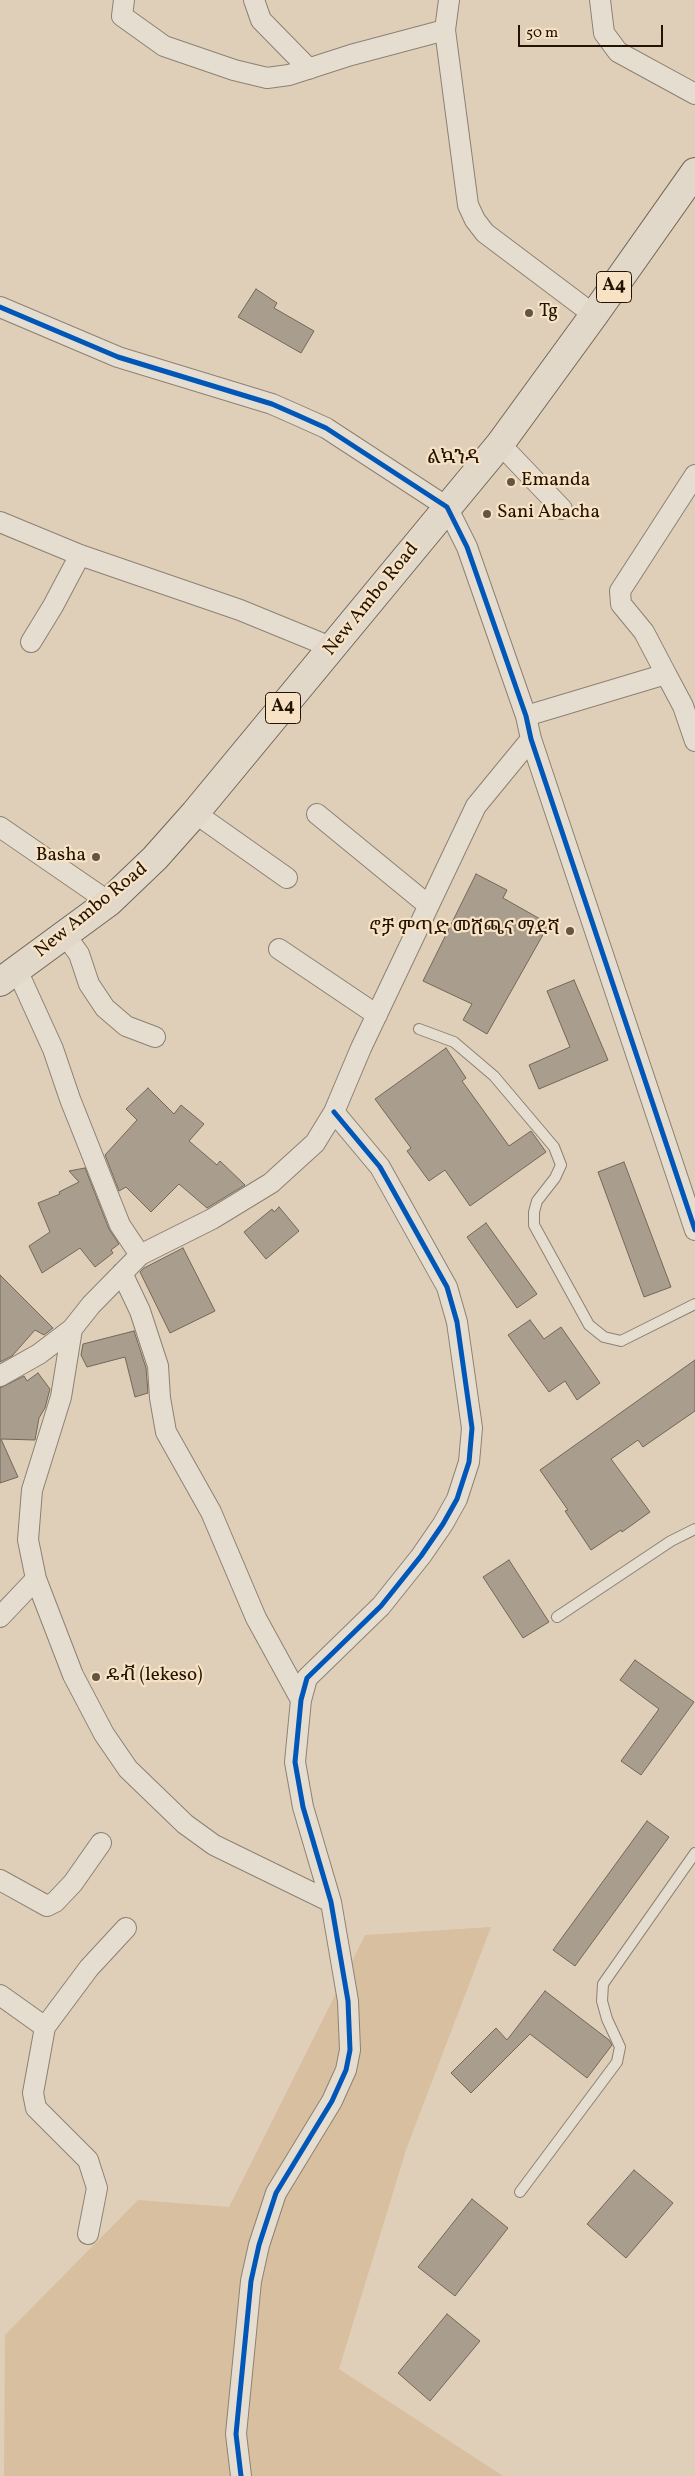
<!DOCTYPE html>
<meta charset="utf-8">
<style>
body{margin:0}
#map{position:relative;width:695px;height:2476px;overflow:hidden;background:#e0cfb8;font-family:Vollkorn,serif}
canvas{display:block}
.scale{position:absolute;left:518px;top:25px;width:145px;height:22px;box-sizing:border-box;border:2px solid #221302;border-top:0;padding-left:6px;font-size:15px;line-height:18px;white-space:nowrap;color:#221302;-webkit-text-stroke:4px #f7e2c5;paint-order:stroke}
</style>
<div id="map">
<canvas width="695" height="2476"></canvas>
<div class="scale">50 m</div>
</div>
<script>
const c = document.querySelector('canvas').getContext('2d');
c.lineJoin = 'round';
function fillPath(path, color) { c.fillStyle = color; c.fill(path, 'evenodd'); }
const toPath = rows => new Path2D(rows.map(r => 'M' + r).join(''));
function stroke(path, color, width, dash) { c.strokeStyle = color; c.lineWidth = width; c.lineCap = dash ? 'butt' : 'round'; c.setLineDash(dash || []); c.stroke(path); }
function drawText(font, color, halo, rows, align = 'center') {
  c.font = font + ' Vollkorn,"Noto Serif Ethiopic",serif'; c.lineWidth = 4.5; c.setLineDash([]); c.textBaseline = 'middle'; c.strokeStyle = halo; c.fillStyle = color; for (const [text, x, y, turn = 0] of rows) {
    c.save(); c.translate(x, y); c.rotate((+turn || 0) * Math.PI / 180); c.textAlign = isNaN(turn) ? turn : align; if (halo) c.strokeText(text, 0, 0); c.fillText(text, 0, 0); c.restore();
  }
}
const green = toPath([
 [491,1927,407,2147,339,2369,503,2476,4,2476,5,2335,138,2200,229,2207,365,1935]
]);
const building = toPath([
 [256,289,277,303,274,308,314,331,301,353,238,317,256,289],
 [476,874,507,890,503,898,549,924,487,1034,463,1020,472,1004,423,981,476,874],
 [574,980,608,1060,539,1089,529,1065,570,1047,547,991,574,980],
 [446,1048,466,1078,462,1081,509,1146,531,1131,546,1152,470,1206,445,1170,429,1181,407,1151,411,1148,375,1099,446,1048],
 [148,1088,174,1114,181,1105,204,1124,189,1141,217,1165,220,1161,245,1185,207,1208,179,1184,151,1212,126,1187,119,1191,105,1155,137,1120,126,1109,148,1088],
 [624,1162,671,1287,644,1297,598,1172,624,1162],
 [85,1168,109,1229,119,1244,111,1250,113,1253,95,1267,80,1248,42,1273,29,1246,50,1232,38,1203,60,1194,59,1192,79,1182,69,1171,85,1168],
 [279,1207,299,1231,266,1259,244,1232,272,1209,274,1212,279,1207],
 [486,1223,537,1294,517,1308,467,1237,486,1223],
 [183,1248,215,1311,170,1333,140,1272,144,1268,183,1248],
 [0,1275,53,1328,44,1335,35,1330,12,1356,0,1362,0,1275],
 [530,1320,544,1339,561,1327,600,1383,577,1400,565,1381,549,1392,508,1335,530,1320],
 [134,1331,146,1368,148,1393,135,1397,125,1357,87,1367,81,1355,83,1344,134,1331],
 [695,1360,695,1411,643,1447,638,1440,611,1459,650,1512,622,1532,621,1530,591,1550,565,1511,568,1510,540,1470,695,1360],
 [38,1373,50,1389,45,1408,39,1418,35,1440,1,1439,18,1477,0,1483,0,1388,24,1376,27,1381,38,1373],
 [509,1560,549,1622,523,1638,483,1577,509,1560],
 [635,1660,694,1702,641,1775,621,1761,659,1709,620,1680,635,1660],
 [647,1821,669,1837,575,1966,553,1950,647,1821],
 [545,1991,609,2040,612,2045,587,2078,530,2034,471,2093,451,2073,496,2028,507,2040,545,1991],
 [634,2170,673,2203,626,2258,587,2224,634,2170],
 [472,2199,508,2228,455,2296,418,2267,472,2199],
 [447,2314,480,2341,430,2401,398,2373,447,2314]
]);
const service = toPath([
 [419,1029,454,1042,494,1076,554,1147,561,1165,555,1178,537,1201,534,1212,534,1225,589,1325,604,1337,621,1341,695,1304],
 [557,1617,671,1541,695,1529],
 [520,2192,617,2062,620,2047,607,2019,602,2001,603,1984,695,1853]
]);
const minor = toPath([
 [124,0,122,16,164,46,234,70,267,78,289,75,351,55,445,30],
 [254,0,261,20,309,69],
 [449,0,445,30,468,205,475,220,485,233,594,315],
 [600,0,604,33,618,52,695,94],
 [0,307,118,357,272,404,297,415,326,428,447,507,467,547,526,716,531,739,695,1230],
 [500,444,562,509],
 [0,522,80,555,240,610,333,648],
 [31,642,53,606,80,555],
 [666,674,683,706,695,741],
 [526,716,666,674,644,632,621,604,620,591,695,475],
 [195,813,287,878],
 [317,814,428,905],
 [0,827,109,902],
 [65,935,79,954,89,984,105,1008,126,1026,155,1037],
 [279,949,377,1015],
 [17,970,53,1049,70,1099,120,1225,140,1255],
 [122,1273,140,1311,158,1366,160,1398,166,1432,211,1512,256,1618,301,1700],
 [72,1329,61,1397,32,1490,28,1540,36,1579,73,1675,104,1734,128,1769,185,1824,214,1845,331,1902],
 [0,1376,39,1354,72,1329,91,1305,140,1255,212,1219,271,1183,315,1143,334,1112,361,1048,476,806,531,739],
 [0,1617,36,1579],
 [0,1880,47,1906,55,1902,73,1883,101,1843],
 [0,1995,45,2027,33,2093,36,2108,88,2160,97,2188,88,2234],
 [45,2027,89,1968,126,1928],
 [241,2476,236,2434,251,2281,259,2245,276,2193,332,2101,346,2070,350,2050,348,2001,331,1902,303,1807,295,1762,301,1700,307,1678,381,1606,421,1556,443,1524,457,1499,469,1462,472,1428,457,1322,447,1287,380,1167,334,1112]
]);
const primary = toPath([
 [0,982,109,902,155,858,195,813,500,444,594,315,695,172]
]);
const cycleway = toPath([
 [0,307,118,357,272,404,297,415,326,428,447,507,467,547,526,716,531,739,695,1230],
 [241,2476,236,2434,251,2281,259,2245,276,2193,332,2101,346,2070,350,2050,348,2001,331,1902,303,1807,295,1762,301,1700,307,1678,381,1606,421,1556,443,1524,457,1499,469,1462,472,1428,457,1322,447,1287,380,1167,334,1112]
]);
const markers = [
 [529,313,5,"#645542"],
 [511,482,5,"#645542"],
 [487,514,5,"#645542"],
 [96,857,5,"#645542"],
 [570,931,5,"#645542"],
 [96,1677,5,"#645542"]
];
const shields = [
 [614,287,35],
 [283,708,35]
];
const shieldNames = [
 ["A4",614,287],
 ["A4",283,708]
];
const poiNames = [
 ["Tg",539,313],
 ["Emanda",521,482],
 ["Sani Abacha",497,514],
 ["Basha",86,857,"right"],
 ["ኖቻ ምጣድ መሸጫና ማደሻ",560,931,"right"],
 ["ዴቭ (lekeso)",106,1677]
];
const streetNames = [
 ["New Ambo Road",372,600,-51],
 ["New Ambo Road",92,911,-39]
];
const neighbourhoodNames = [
 ["ልኳንዳ",453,459]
];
fillPath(green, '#d7bf9f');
fillPath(building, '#a99d8d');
stroke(building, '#726759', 1);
stroke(service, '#8c8172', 12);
stroke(minor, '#8c8172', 22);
stroke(primary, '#726759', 30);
stroke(service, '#e6ddd1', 10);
stroke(minor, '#e6ddd1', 20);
stroke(primary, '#e2d8c9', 28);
stroke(cycleway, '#0057b8', 5);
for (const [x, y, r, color] of markers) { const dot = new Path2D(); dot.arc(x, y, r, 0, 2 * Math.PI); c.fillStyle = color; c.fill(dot); stroke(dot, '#f7e2c5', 2); }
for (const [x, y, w] of shields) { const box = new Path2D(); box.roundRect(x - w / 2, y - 15.5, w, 31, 4); c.fillStyle = '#f7e2c5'; c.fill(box); stroke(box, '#221302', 1); }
drawText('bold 18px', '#221302', null, shieldNames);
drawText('19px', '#221302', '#f7e2c5', poiNames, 'left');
drawText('19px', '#221302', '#f7e2c5', streetNames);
drawText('20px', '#221302', '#f7e2c5', neighbourhoodNames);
</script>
